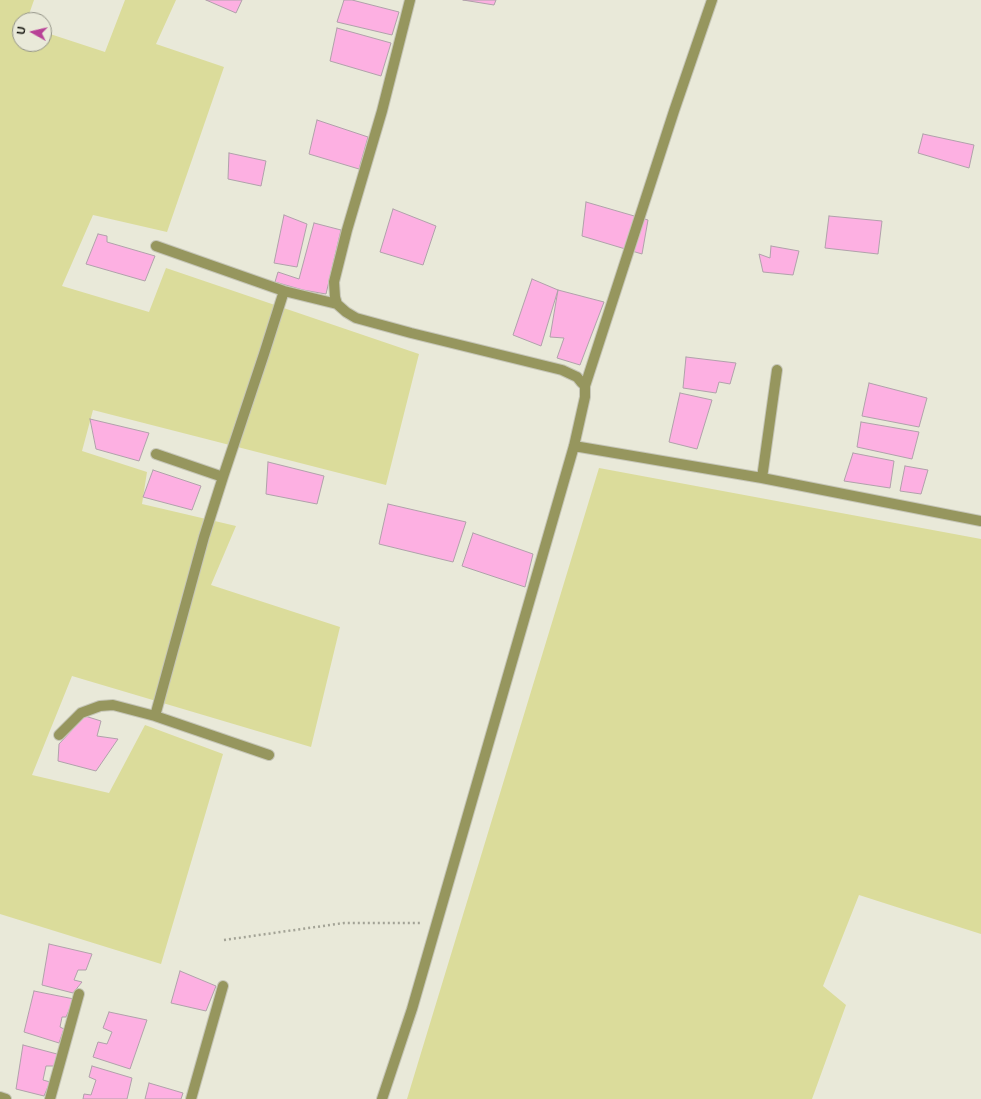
<!DOCTYPE html>
<style>
body{margin:0}
#map{position:relative;width:981px;height:1099px;overflow:hidden;background:#e9e9d9;font-family:Helvetica,sans-serif}
canvas{display:block}
.north{position:absolute;left:12px;top:12px;width:40px;height:40px;box-sizing:border-box;background:#e9e9d9;border:1px solid #929286;border-radius:50%;rotate:278deg;font-size:11px;font-weight:700;line-height:16px;text-align:center;color:#0f0f09}
.north::after{content:'';display:block;margin:auto;width:14px;height:18px;background:#b84197;clip-path:polygon(50% 0,100% 100%,50% 72%,0 100%)}
</style>
<div id="map">
<canvas width="981" height="1099"></canvas>
<div class="north">U</div>
</div>
<script>
const c = document.querySelector('canvas').getContext('2d');
c.lineJoin = 'round';
function fillPath(path, color) { c.fillStyle = color; c.fill(path, 'evenodd'); }
const toPath = rows => new Path2D(rows.map(r => 'M' + r).join(''));
function stroke(path, color, width, dash) { c.strokeStyle = color; c.lineWidth = width; c.lineCap = dash ? 'butt' : 'round'; c.setLineDash(dash || []); c.stroke(path); }
const green = toPath([
 [0,0,34,0,27,20,20,20,20,44,44,44,44,32,105,52,125,0,176,0,156,44,224,67,167,232,93,215,62,286,149,312,166,268,419,354,386,485,93,410,82,451,147,472,142,504,236,526,211,585,340,627,311,747,72,676,32,775,109,793,145,725,223,754,161,964,0,914],
 [599,468,981,539,981,934,859,895,823,986,846,1005,812,1099,407,1099]
]);
const building = toPath([
 [206,0,242,0,236,13,206,0],
 [344,0,352,0,399,12,392,35,337,22,344,0],
 [463,0,496,0,494,5,463,0],
 [337,28,391,43,381,76,330,61,337,28],
 [317,120,368,137,359,169,309,154,317,120],
 [923,134,974,145,969,168,918,153,923,134],
 [229,153,266,161,261,186,228,179,229,153],
 [586,202,648,220,642,254,582,236,586,202],
 [393,209,436,226,423,265,380,252,393,209],
 [284,215,307,224,297,267,274,263,284,215],
 [829,216,882,221,878,254,825,248,829,216],
 [314,223,341,230,326,294,303,290,275,282,278,272,299,279,314,223],
 [98,234,107,236,107,242,155,256,145,281,86,264,98,234],
 [771,246,799,251,793,275,763,272,759,254,770,258,771,246],
 [532,279,558,290,541,346,513,335,532,279],
 [558,290,604,302,580,365,557,358,564,338,550,337,558,290],
 [686,357,736,363,730,384,719,382,716,393,683,388,686,357],
 [869,383,927,398,919,427,862,416,869,383],
 [680,393,712,400,697,449,669,442,680,393],
 [90,419,149,433,139,461,96,449,90,419],
 [861,422,919,432,912,459,857,447,861,422],
 [853,453,894,461,890,488,844,481,853,453],
 [268,462,324,476,317,504,266,494,268,462],
 [905,466,928,470,921,494,900,491,905,466],
 [153,470,201,486,192,510,143,497,153,470],
 [388,504,466,522,453,562,379,544,388,504],
 [473,533,533,554,525,587,462,566,473,533],
 [85,716,101,721,97,736,118,739,96,771,58,761,59,744,85,716],
 [49,944,92,954,86,970,78,970,74,980,82,982,73,993,42,985,49,944],
 [180,971,216,986,206,1011,171,1003,180,971],
 [34,991,74,999,66,1017,62,1017,60,1027,64,1029,59,1043,24,1032,34,991],
 [109,1012,147,1020,130,1069,93,1057,98,1042,107,1044,112,1032,103,1028,109,1012],
 [23,1045,57,1054,55,1066,46,1066,43,1080,50,1082,44,1096,16,1089,23,1045],
 [92,1066,132,1078,127,1099,83,1099,84,1094,91,1095,96,1080,89,1077,92,1066],
 [149,1083,183,1093,181,1099,145,1099,149,1083]
]);
const path = toPath([
 [224,940,344,923,420,923]
]);
const minor = toPath([
 [156,246,284,291,337,304],
 [585,386,674,111,712,0],
 [574,446,762,478,981,521],
 [156,454,223,477],
 [762,478,777,370],
 [59,735,81,713,100,706,113,705,155,716],
 [269,755,155,716,204,537,223,477,264,354,284,291],
 [0,1097,6,1099],
 [50,1099,79,994],
 [191,1099,223,986],
 [382,1099,412,1009,574,446,585,397,585,386,581,382,577,377,562,370,411,333,356,318,346,312,337,304,335,297,334,282,347,230,382,111,410,0]
]);
fillPath(green, '#dbdc9b');
fillPath(building, '#fdb0e2');
stroke(building, '#b0a1aa', 1);
stroke(minor, '#c6c6b8', 12);
stroke(path, '#a3a396', 2.5, [2, 3]);
stroke(minor, '#96965e', 10);
</script>
